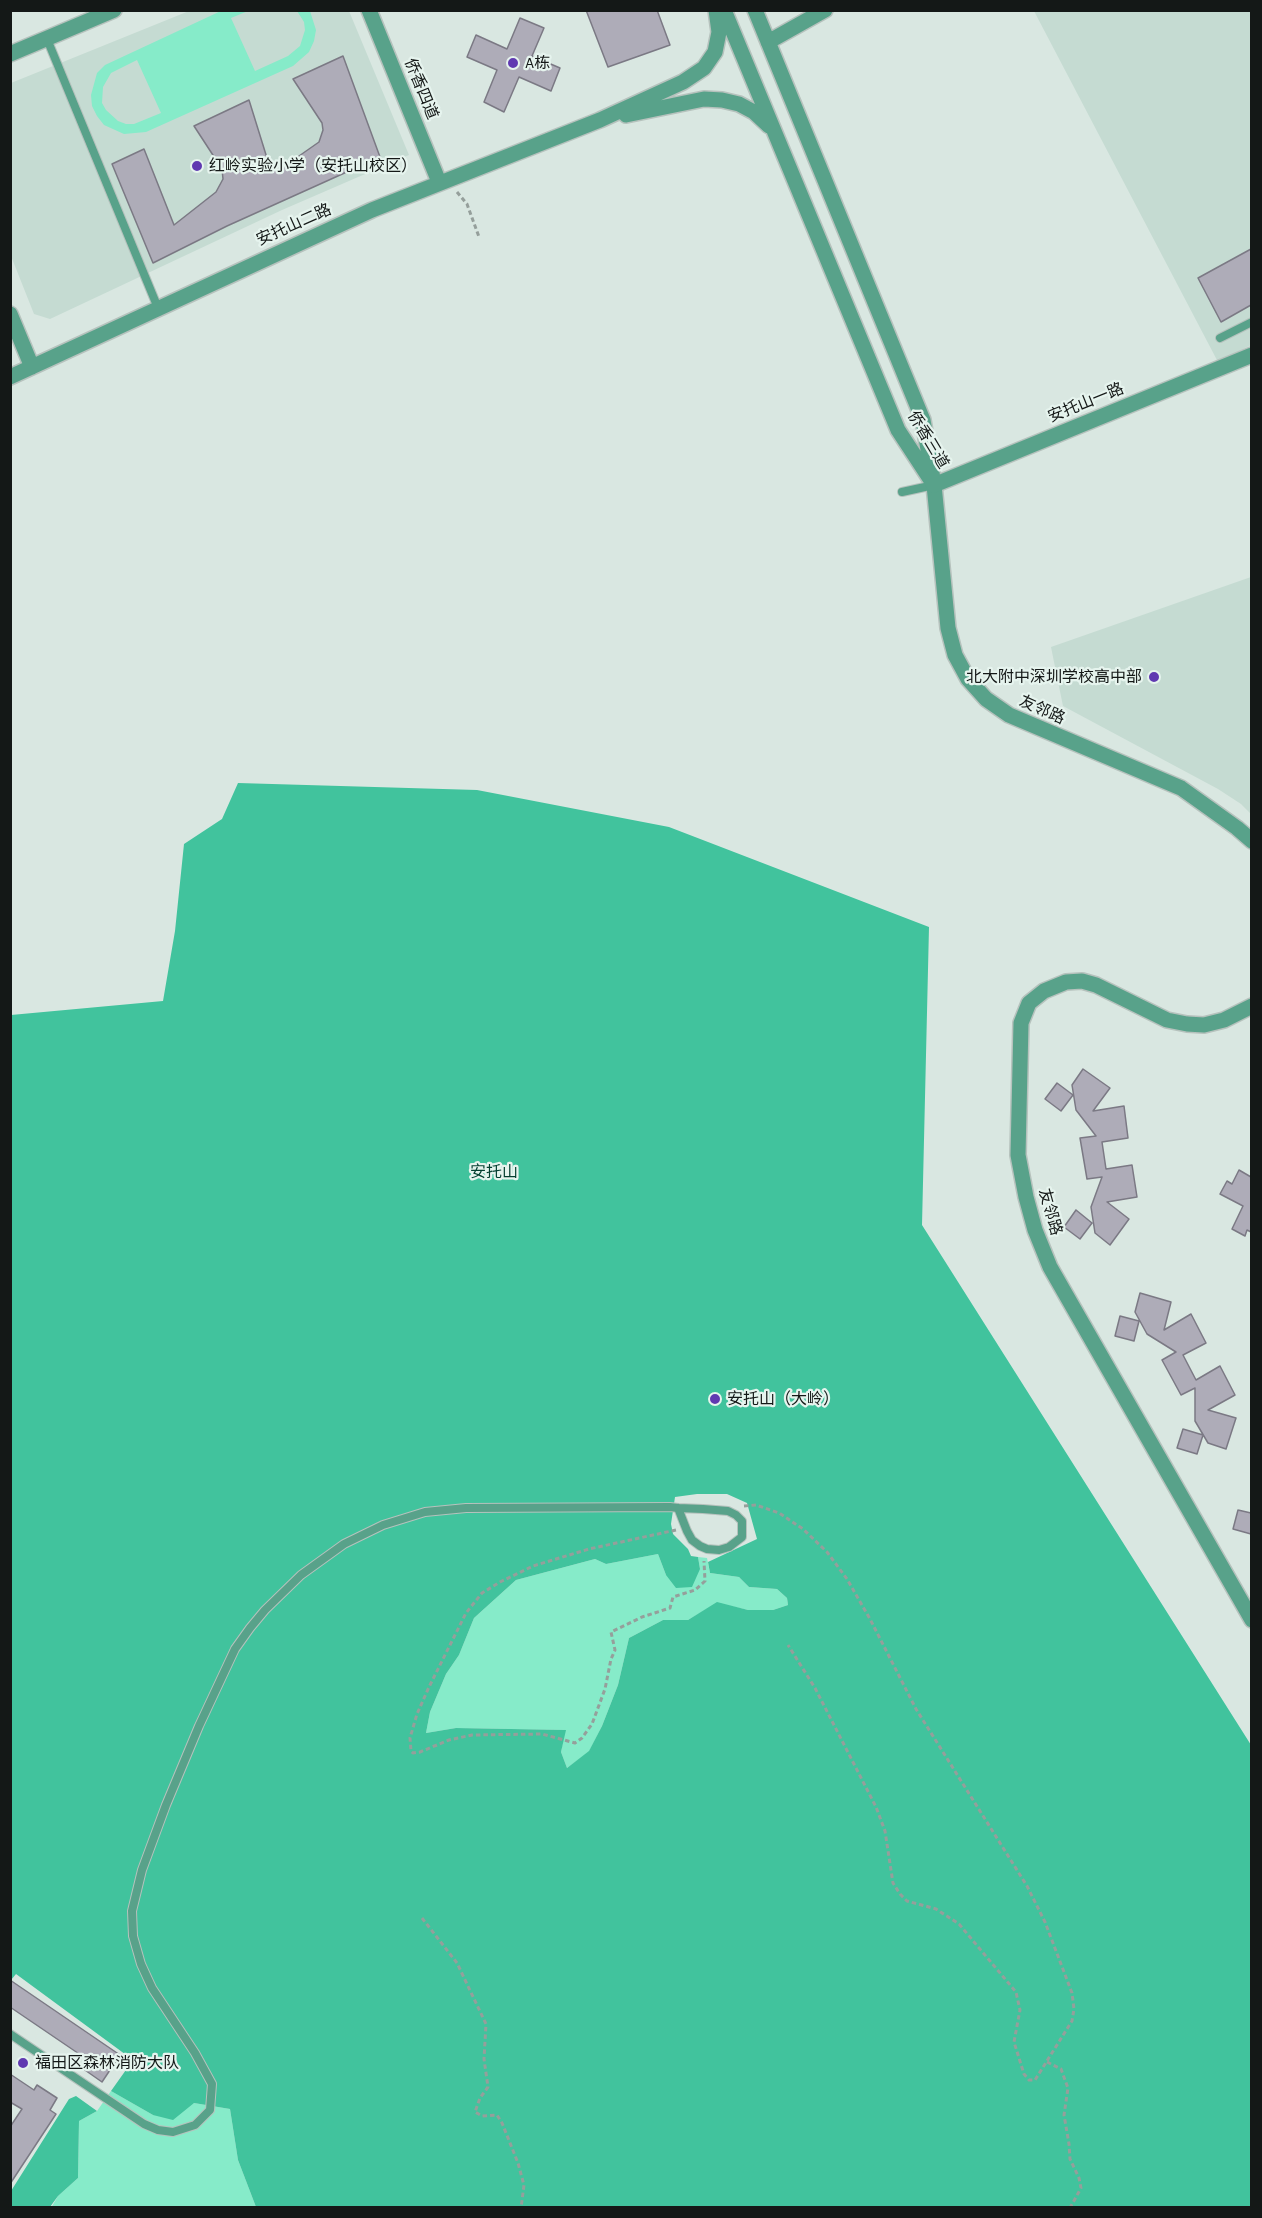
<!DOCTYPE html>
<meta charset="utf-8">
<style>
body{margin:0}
#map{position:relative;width:1262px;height:2218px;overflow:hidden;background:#d9e7e1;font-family:Karla,sans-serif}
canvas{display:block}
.frame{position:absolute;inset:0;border:12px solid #141817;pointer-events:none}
</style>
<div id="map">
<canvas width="1262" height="2218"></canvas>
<div class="frame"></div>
</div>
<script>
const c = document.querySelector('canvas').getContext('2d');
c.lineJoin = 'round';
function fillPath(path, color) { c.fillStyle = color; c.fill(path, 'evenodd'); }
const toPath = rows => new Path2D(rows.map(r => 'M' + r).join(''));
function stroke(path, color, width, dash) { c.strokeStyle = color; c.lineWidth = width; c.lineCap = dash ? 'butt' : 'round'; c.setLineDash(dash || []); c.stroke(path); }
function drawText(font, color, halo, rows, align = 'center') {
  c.font = font + ' Karla,"Noto Sans SC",sans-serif'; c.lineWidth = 4.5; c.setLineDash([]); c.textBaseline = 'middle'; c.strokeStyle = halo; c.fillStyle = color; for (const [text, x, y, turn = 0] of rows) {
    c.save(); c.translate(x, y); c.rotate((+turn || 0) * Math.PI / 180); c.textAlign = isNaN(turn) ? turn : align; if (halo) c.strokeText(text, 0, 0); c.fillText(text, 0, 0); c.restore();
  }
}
const built = toPath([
 [189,11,349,11,409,155,282,210,50,319,34,314,11,256,11,83],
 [1034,11,1251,11,1251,345,1218,362],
 [1251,577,1252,577,1251,814,1241,804,1218,789,1063,706,1051,647]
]);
const green = toPath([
 [223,10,248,11,231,18,255,71,288,56,300,46,305,30,304,22,297,11,310,11,316,30,314,41,309,52,293,66,146,132,124,134,104,125,97,116,92,106,91,95,97,73,105,65],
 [137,60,161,113,134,124,126,124,118,121,106,110,102,103,103,87,111,73],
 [658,1554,666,1575,700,1569,698,1557,707,1558,710,1573,739,1577,749,1587,777,1589,787,1598,788,1605,773,1610,748,1610,717,1603,688,1620,663,1620,629,1638,618,1685,602,1726,589,1752,567,1768,561,1752,565,1730,456,1728,426,1733,430,1712,446,1674,459,1655,474,1618,516,1580,595,1559,606,1564],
 [111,2091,153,2115,194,2103,230,2109,238,2160,256,2207,51,2208,58,2196,78,2178,79,2121,97,2111]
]);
const forest = toPath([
 [238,783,477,790,669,827,929,927,922,1225,1251,1745,1251,2207,256,2207,238,2160,230,2109,194,2103,173,2120,153,2115,111,2091,133,2060,16,1974,11,1980,11,1015,163,1001,175,931,184,844,222,819],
 [697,1494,727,1494,747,1503,757,1539,708,1562,710,1573,739,1577,749,1587,777,1589,787,1598,788,1605,773,1610,748,1610,717,1602,688,1620,663,1620,629,1638,618,1685,602,1726,589,1751,567,1768,561,1752,566,1730,456,1728,426,1733,430,1712,446,1674,459,1655,474,1618,516,1580,595,1559,606,1564,658,1554,666,1575,676,1588,692,1587,700,1569,698,1557,691,1556,688,1549,673,1534,671,1524,675,1497],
 [76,2096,97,2111,79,2121,78,2178,58,2196,50,2207,11,2207,11,2191,69,2099]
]);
const building = toPath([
 [586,10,657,10,670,45,608,67,586,10],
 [520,18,544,28,532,56,560,68,551,91,519,77,504,112,484,102,497,70,467,57,476,35,507,49,520,18],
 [343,56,380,157,227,226,153,263,112,164,144,149,174,225,216,192,223,179,222,169,194,126,249,100,267,158,271,162,280,166,289,163,319,142,323,130,322,123,293,79,343,56],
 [1251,249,1251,305,1221,322,1198,278,1251,249],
 [1083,1069,1110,1088,1093,1111,1124,1106,1128,1138,1102,1142,1106,1169,1132,1165,1137,1197,1107,1202,1129,1219,1110,1245,1095,1233,1091,1207,1102,1177,1087,1179,1080,1138,1096,1136,1076,1110,1072,1085,1083,1069],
 [1057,1083,1073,1095,1061,1111,1045,1099,1057,1083],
 [1239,1170,1251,1177,1251,1232,1247,1230,1245,1236,1232,1229,1243,1206,1220,1194,1227,1181,1232,1184,1239,1170],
 [1076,1210,1092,1223,1080,1239,1064,1227,1076,1210],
 [1140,1293,1171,1302,1164,1330,1191,1314,1206,1343,1183,1355,1196,1380,1220,1366,1235,1395,1208,1410,1236,1418,1226,1449,1208,1443,1195,1421,1195,1388,1181,1395,1162,1360,1176,1352,1147,1334,1135,1312,1140,1293],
 [1120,1316,1139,1321,1134,1341,1115,1336,1120,1316],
 [1183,1429,1203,1435,1197,1454,1177,1448,1183,1429],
 [1238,1510,1251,1513,1251,1534,1233,1529,1238,1510],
 [10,1980,120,2055,102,2082,82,2068,88,2060,10,2007,10,1980],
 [10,2074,34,2090,37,2085,57,2098,50,2110,56,2114,10,2184,10,2127,22,2109,10,2102,10,2074]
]);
const path = toPath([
 [457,192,467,204,479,237],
 [744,1506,756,1505,779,1513,803,1529,827,1552,847,1579,870,1619,916,1709,1027,1886,1045,1922,1072,1993,1074,2009,1072,2021,1035,2080,1029,2080,1024,2074,1014,2042,1020,2010,1016,1992,959,1924,936,1909,907,1901,900,1894,893,1883,885,1831,876,1807,815,1688,788,1645],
 [676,1530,589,1549,533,1566,500,1582,482,1593,466,1613,429,1687,417,1714,410,1738,411,1751,413,1753,420,1752,449,1740,472,1735,542,1734,575,1743,582,1738,592,1724,605,1689,611,1659,615,1650,611,1632,642,1617,670,1608,673,1597,695,1590,705,1581,704,1561],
 [422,1918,457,1963,486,2024,484,2059,488,2087,480,2098,475,2112,482,2116,497,2115,502,2123,518,2163,524,2185,521,2208],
 [1047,2062,1061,2069,1068,2088,1064,2115,1069,2144,1070,2159,1079,2178,1081,2188,1070,2208]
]);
const service = toPath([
 [47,39,158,308],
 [1220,338,1252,322],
 [902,492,934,485],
 [10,2034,144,2124,158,2130,173,2132,195,2125,210,2110,212,2084,195,2053,152,1988,141,1964,133,1936,132,1911,142,1870,166,1805,199,1726,235,1649,250,1628,265,1610,301,1575,344,1544,383,1525,425,1512,466,1508,670,1507,678,1508,703,1509,728,1511,736,1515,742,1521,742,1537,729,1547,719,1550,707,1549,700,1546,692,1540,687,1531,678,1508]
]);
const minor = toPath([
 [10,54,114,10],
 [934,485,948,628,955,655,968,679,986,699,1009,715,1181,788,1237,828,1252,841],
 [1252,1006,1224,1020,1204,1025,1187,1024,1167,1020,1096,985,1082,981,1066,982,1044,991,1029,1003,1021,1023,1018,1155,1026,1197,1035,1230,1050,1267,1252,1620]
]);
const tertiary = toPath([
 [369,10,439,182],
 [724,10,898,430,934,485],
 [755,10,923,420,933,479],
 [768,42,825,10],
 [626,115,704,99,722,100,739,104,754,112,769,126],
 [10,314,32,367],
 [10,377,372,210,600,120,683,82,704,68,715,52,719,32,716,10],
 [934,485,1252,355]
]);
const markers = [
 [513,63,6,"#6039b1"],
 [197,166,6,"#6039b1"],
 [1154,677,6,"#6039b1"],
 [715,1399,6,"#6039b1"],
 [23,2063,6,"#6039b1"]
];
const poiNames = [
 ["A栋",525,63],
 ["红岭实验小学（安托山校区）",209,166],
 ["北大附中深圳学校高中部",1142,677,"right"],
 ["安托山（大岭）",727,1399],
 ["福田区森林消防大队",35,2063]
];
const streetNames = [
 ["侨香四道",421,89,68],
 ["安托山二路",294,225,-24],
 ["安托山一路",1086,403,-22],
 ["侨香三道",928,440,59],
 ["友邻路",1042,710,24],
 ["友邻路",1050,1212,74]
];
const parkNames = [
 ["安托山",494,1172]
];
fillPath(built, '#c5dbd2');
fillPath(green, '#86ebc9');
fillPath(forest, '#41c39d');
fillPath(building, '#aeacb8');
stroke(building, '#7b7984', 1.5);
stroke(service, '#b6c2bd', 10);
stroke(minor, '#b6c2bd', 18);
stroke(tertiary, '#b6c2bd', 18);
stroke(path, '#959f9b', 3, [4.5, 3]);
stroke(service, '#58a28a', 8);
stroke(minor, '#58a28a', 15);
stroke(tertiary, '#58a28a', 15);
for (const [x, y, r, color] of markers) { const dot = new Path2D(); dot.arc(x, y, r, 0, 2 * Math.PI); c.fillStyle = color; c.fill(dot); stroke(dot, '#e6f4ee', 2); }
drawText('16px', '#141817', '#e6f4ee', poiNames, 'left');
drawText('16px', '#141817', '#e6f4ee', streetNames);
drawText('16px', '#033e2f', '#e6f4ee', parkNames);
</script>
